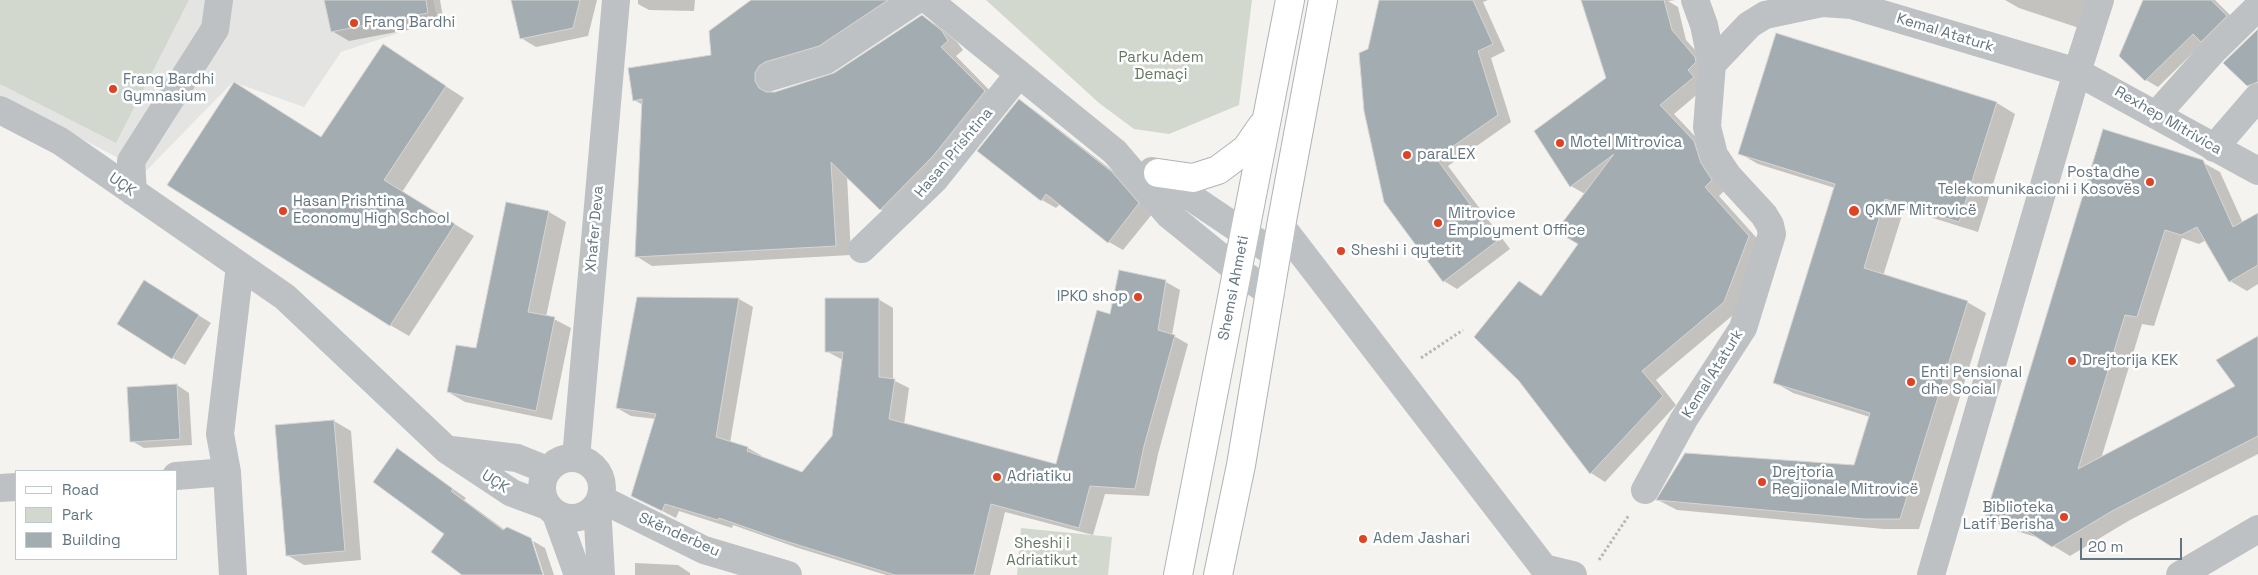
<!DOCTYPE html>
<meta charset="utf-8">
<style>
body{margin:0}
#map{position:relative;width:2258px;height:575px;overflow:hidden;background:#f4f3ef;font-family:"Space Grotesk",sans-serif}
canvas{display:block}
.legend{position:absolute;left:15px;top:470px;width:162px;height:90px;box-sizing:border-box;background:#fff;border:1px solid #c1c8cc;margin:0;padding:6px 9px;list-style:none;font-size:15px;color:#637580}
.legend li{display:flex;align-items:center;gap:10px;height:25px}
.legend b{width:25px;border:1px solid #c1c8cc}
.scale{position:absolute;left:2080px;top:538px;width:102px;height:22px;box-sizing:border-box;border:2px solid #637580;border-top:0;padding-left:6px;font-size:15px;line-height:18px;white-space:nowrap;color:#637580;-webkit-text-stroke:4px #fff;paint-order:stroke}
</style>
<div id="map">
<canvas width="2258" height="575"></canvas>
<ul class="legend">
<li><b style="height:6px;background:#fff"></b>Road</li>
<li><b style="height:14px;background:#d3d8cf"></b>Park</li>
<li><b style="height:14px;background:#a3acb1"></b>Building</li>
</ul>
<div class="scale">20 m</div>
</div>
<script>
const c = document.querySelector('canvas').getContext('2d');
c.lineJoin = 'round';
function fillPath(path, color) { c.fillStyle = color; c.fill(path, 'evenodd'); }
const toPath = rows => new Path2D(rows.map(r => 'M' + r).join(''));
function stroke(path, color, width, dash) { c.strokeStyle = color; c.lineWidth = width; c.lineCap = dash ? 'butt' : 'round'; c.setLineDash(dash || []); c.stroke(path); }
function drawText(font, color, halo, rows, align = 'center') {
  c.font = font + ' "Space Grotesk",sans-serif'; c.lineWidth = 5; c.setLineDash([]); c.textBaseline = 'middle'; c.strokeStyle = halo; c.fillStyle = color; for (const [text, x, y, turn = 0] of rows) {
    c.save(); c.translate(x, y); c.rotate((+turn || 0) * Math.PI / 180); c.textAlign = isNaN(turn) ? turn : align; if (halo) c.strokeText(text, 0, 0); c.fillText(text, 0, 0); c.restore();
  }
}
const built = toPath([
 [0,0,433,0,438,20,341,52,304,107,233,82,145,172,0,96]
]);
const green = toPath([
 [0,0,189,0,116,143,0,84],
 [986,0,1252,0,1239,105,1169,134,1134,129,1099,103],
 [1021,528,1112,537,1108,575,1017,575]
]);
const shadow = toPath([
 [326,0,440,0,444,23,349,41,332,31],
 [513,0,597,0,588,36,536,47,521,38],
 [638,0,695,0,694,11,649,10,638,4],
 [771,0,914,0,770,82,772,93,831,76,922,16,938,26,957,42,963,50,956,56,1000,101,896,219,880,209,847,176,851,255,652,266,636,256,643,105,634,100,712,56],
 [1380,0,1488,0,1483,2,1505,51,1491,58,1511,122,1448,166,1510,249,1457,289,1444,281,1369,50],
 [1581,0,1676,0,1668,1,1678,7,1686,40,1695,50,1707,86,1674,114,1709,151,1726,189,1719,196,1763,245,1739,310,1656,380,1676,405,1605,482,1591,473,1520,380,1520,282,1542,296,1580,244,1585,194,1571,186,1608,79],
 [2005,0,2087,0,2079,28,2019,8],
 [2145,0,2215,0,2238,23,2204,42,2158,87,2146,80],
 [383,46,464,98,402,192,474,236,409,336,390,325,322,138],
 [1019,101,1034,110,1127,182,1153,213,1123,250,1109,242,1060,204,1056,208,1042,200],
 [1997,103,2015,114,1978,232,1904,209,1883,276,1967,302,1986,313,1919,529,1884,529,1677,510,1658,500,1855,466,1870,417,1793,393,1774,382,1835,188,1758,164,1739,153],
 [2202,162,2220,172,2243,223,2258,214,2258,284,2247,291,2230,281,2206,240,2199,244,2182,238,2154,326,2142,324,2101,459,2237,386,2258,338,2258,454,2130,520,2070,556,2042,539,2004,527,1987,518],
 [549,212,566,222,546,317,554,319,571,328,552,420,465,402,448,392,476,350],
 [1166,282,1180,290,1172,335,1188,344,1158,454,1149,496,1105,494,1093,535,1005,512,990,575,886,575,795,547,733,525,732,528,679,511,676,518,633,496,656,419,631,416,617,408,739,299,753,307,730,443,748,448,762,456,761,458,802,473,833,436,843,360,826,351,878,299,893,308,893,380,909,388,904,425,1057,465,1111,316],
 [157,289,211,323,185,365,173,358],
 [177,385,189,393,192,445,144,448,132,441,129,388],
 [334,421,351,431,361,560,304,565,287,555],
 [398,450,466,498,464,500,505,530,541,575,464,575,446,533],
 [533,541,545,548,554,575,544,575],
 [635,563,678,565,690,573,690,575,635,575]
]);
const building = toPath([
 [324,0,426,0,428,13,331,32,324,0],
 [511,0,580,0,573,28,520,39,511,0],
 [751,0,888,0,819,46,765,62,759,66,755,73,755,81,759,88,766,92,775,92,834,73,922,15,942,31,948,41,941,47,985,91,933,156,880,210,831,162,836,246,635,257,642,99,633,101,628,68,711,55,709,31,751,0],
 [1379,0,1473,0,1493,44,1478,51,1498,115,1436,158,1497,241,1443,282,1384,202,1364,111,1359,53,1368,49,1379,0],
 [1581,0,1664,0,1672,30,1695,57,1696,62,1688,70,1694,77,1660,105,1694,141,1701,163,1712,180,1705,187,1749,236,1724,302,1642,371,1663,396,1590,474,1519,381,1474,337,1519,281,1541,296,1578,244,1556,231,1614,154,1570,187,1534,131,1606,78,1581,0],
 [2143,0,2211,0,2227,16,2201,42,2193,34,2145,81,2119,56,2143,0],
 [2258,29,2258,82,2247,86,2223,63,2258,29],
 [1776,33,1997,102,1959,222,1885,199,1864,268,1968,301,1900,519,1864,519,1656,500,1685,453,1854,465,1870,413,1773,383,1835,184,1738,154,1776,33],
 [383,44,446,86,384,180,455,224,390,326,167,185,234,82,321,137,383,44],
 [1019,99,1112,172,1139,203,1108,243,1046,194,1041,201,977,151,1019,99],
 [2103,129,2203,160,2233,227,2258,213,2258,265,2229,282,2197,227,2181,235,2165,230,2137,317,2125,315,2078,469,2235,386,2216,360,2258,336,2258,436,2112,511,2052,547,2027,531,1985,518,2103,129],
 [506,202,549,211,528,312,555,317,536,411,447,392,456,345,476,348,506,202],
 [1119,270,1166,280,1158,330,1175,335,1144,446,1135,489,1090,486,1079,528,991,504,974,575,895,575,779,539,719,518,718,520,665,504,662,511,631,496,656,414,616,408,637,297,739,298,716,437,748,447,747,451,802,472,832,436,843,352,825,352,825,298,879,298,879,377,895,379,889,419,1056,464,1097,310,1110,314,1119,270],
 [144,280,199,315,172,359,117,324,144,280],
 [177,384,180,439,130,442,127,387,177,384],
 [334,420,345,551,286,556,275,425,334,420],
 [397,448,453,489,451,491,503,530,507,527,531,538,543,575,462,575,431,552,444,534,373,482,397,448]
]);
const path = toPath([
 [1421,358,1463,330],
 [1599,560,1629,515]
]);
const minor = toPath([
 [928,0,1115,152,1169,215,1238,271,1271,293],
 [1712,64,1749,25,1765,15,1822,3,1852,5,2077,72,2258,171],
 [770,77,826,60,916,0],
 [0,110,60,141,285,297,447,450,512,493,547,506],
 [2156,115,2213,51,2258,7],
 [2214,148,2258,97],
 [1152,171,1277,255],
 [133,192,131,161,215,29,219,0],
 [1281,226,1544,568],
 [862,249,934,180,1019,74],
 [451,450,517,458,547,470],
 '542 488a30 30 0 1 1 60 0a30 30 0 1 1-60 0Z',
 [576,458,616,0],
 [176,476,227,472],
 [0,488,16,487],
 [1645,490,1684,419,1743,328,1772,234,1770,225,1764,215,1728,176,1714,155,1707,127,1712,64,1704,25,1695,0],
 [601,499,704,550,788,575],
 [597,506,601,575],
 [556,514,578,575],
 [1544,568,1573,575],
 [233,575,227,472,220,434,240,266],
 [1931,575,2077,72,2100,0],
 [2180,575,2258,529]
]);
const major = toPath([
 [1158,173,1193,178,1218,170,1246,149,1262,126],
 [1178,575,1290,0],
 [1218,575,1241,465,1281,226,1323,0]
]);
const markers = [
 [354,23,5,"#df4324"],
 [113,89,5,"#df4324"],
 [1560,143,5,"#df4324"],
 [1407,155,5,"#df4324"],
 [2150,182,5,"#df4324"],
 [283,211,5,"#df4324"],
 [1854,211,6,"#df4324"],
 [1438,223,5,"#df4324"],
 [1341,251,5,"#df4324"],
 [1138,297,5,"#df4324"],
 [2072,361,5,"#df4324"],
 [1911,382,5,"#df4324"],
 [997,477,5,"#df4324"],
 [1762,482,5,"#df4324"],
 [2064,517,5,"#df4324"],
 [1363,539,5,"#df4324"]
];
const poiNames = [
 ["Frang Bardhi",364,23],
 ["Frang Bardhi",123,80],
 ["Gymnasium",123,97],
 ["Motel Mitrovica",1570,143],
 ["paraLEX",1417,155],
 ["Posta dhe",2140,173,"right"],
 ["Telekomunikacioni i Kosovës",2140,190,"right"],
 ["Hasan Prishtina",293,202],
 ["Economy High School",293,219],
 ["QKMF Mitrovicë",1865,211],
 ["Mitrovice",1448,214],
 ["Employment Office",1448,231],
 ["Sheshi i qytetit",1351,251],
 ["IPKO shop",1128,297,"right"],
 ["Drejtorija KEK",2082,361],
 ["Enti Pensional",1921,373],
 ["dhe Social",1921,390],
 ["Drejtoria",1772,473],
 ["Regjionale Mitrovicë",1772,490],
 ["Adriatiku",1007,477],
 ["Biblioteka",2054,508,"right"],
 ["Latif Berisha",2054,525,"right"],
 ["Adem Jashari",1373,539]
];
const streetNames = [
 ["Kemal Ataturk",1945,33,17],
 ["Rexhep Mitrivica",2168,121,30],
 ["Hasan Prishtina",954,153,-50],
 ["UÇK",122,185,35],
 ["Xhafer Deva",595,229,-85],
 ["Shemsi Ahmeti",1234,288,-79],
 ["Kemal Ataturk",1713,374,-58],
 ["UÇK",495,482,33],
 ["Skënderbeu",679,535,24]
];
const parkNames = [
 ["Parku Adem",1161,58],
 ["Demaçi",1161,75],
 ["Sheshi i",1042,544],
 ["Adriatikut",1042,561]
];
fillPath(built, '#e4e5e3');
fillPath(green, '#d3d8cf');
fillPath(shadow, '#0003');
fillPath(building, '#a3acb1');
stroke(building, '#d5d5d2', 1);
stroke(major, '#aeb3b7', 30);
stroke(path, '#b5b8ba', 3, [2.5, 2.5]);
stroke(minor, '#bdc1c4', 28);
stroke(major, '#fff', 28);
for (const [x, y, r, color] of markers) { const dot = new Path2D(); dot.arc(x, y, r, 0, 2 * Math.PI); c.fillStyle = color; c.fill(dot); stroke(dot, '#fff', 2); }
drawText('15px', '#637580', '#fff', poiNames, 'left');
drawText('15px', '#637580', '#fff', streetNames);
drawText('15px', '#677762', '#fff', parkNames);
</script>
